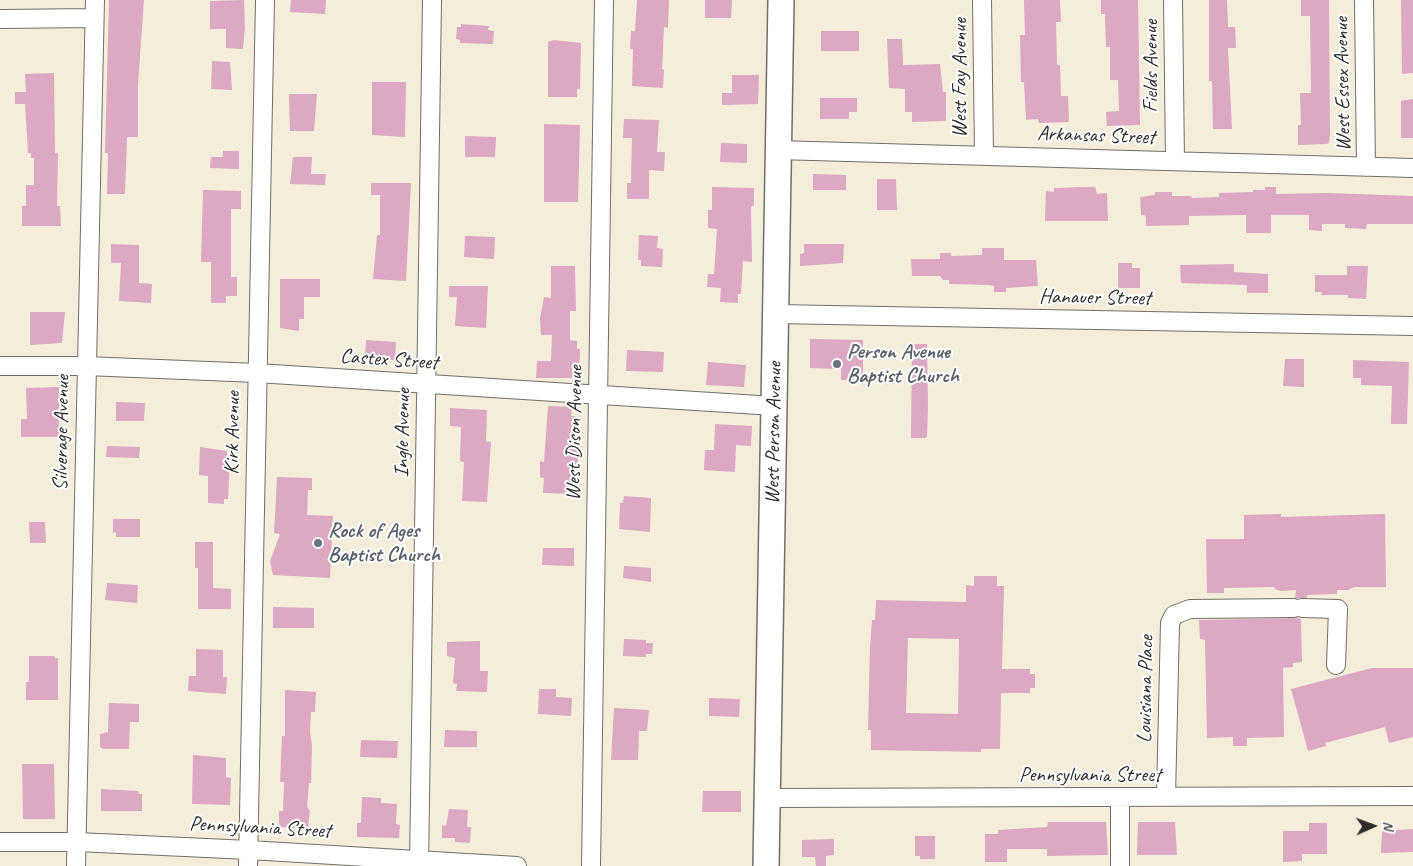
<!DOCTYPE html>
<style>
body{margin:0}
#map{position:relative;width:1413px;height:866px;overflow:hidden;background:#f3edd9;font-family:Caveat,sans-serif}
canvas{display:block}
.north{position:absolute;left:1348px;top:801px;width:50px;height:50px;-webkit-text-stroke:4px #fff;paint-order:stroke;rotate:88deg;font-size:14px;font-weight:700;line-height:20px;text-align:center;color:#2b2b2b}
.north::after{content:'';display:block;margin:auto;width:18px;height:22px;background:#2b2b2b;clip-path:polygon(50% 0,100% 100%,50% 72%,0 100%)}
</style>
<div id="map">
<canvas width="1413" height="866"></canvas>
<div class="north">N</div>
</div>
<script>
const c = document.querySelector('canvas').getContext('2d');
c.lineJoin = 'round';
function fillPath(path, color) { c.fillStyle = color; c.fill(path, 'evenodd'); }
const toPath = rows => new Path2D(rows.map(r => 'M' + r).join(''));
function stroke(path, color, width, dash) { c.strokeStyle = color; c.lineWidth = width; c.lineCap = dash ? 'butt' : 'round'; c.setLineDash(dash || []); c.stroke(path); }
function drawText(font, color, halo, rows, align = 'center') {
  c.font = font + ' Caveat,sans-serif'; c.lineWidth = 4; c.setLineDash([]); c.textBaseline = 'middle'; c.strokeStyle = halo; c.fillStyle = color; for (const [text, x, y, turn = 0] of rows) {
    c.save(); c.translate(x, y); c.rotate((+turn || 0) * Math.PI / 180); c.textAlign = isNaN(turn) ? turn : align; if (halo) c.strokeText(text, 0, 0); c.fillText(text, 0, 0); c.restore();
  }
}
const building = toPath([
 [109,0,144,0,138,84,138,137,127,137,125,194,107,194,108,153,105,153],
 [244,0,245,28,243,49,226,48,226,29,210,29,210,1],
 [291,0,326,0,325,14,290,12],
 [637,0,669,0,668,28,664,27,662,69,664,70,663,88,632,86,633,49,630,49,631,31,635,31],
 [705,0,732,0,731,18,705,18],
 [1024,0,1060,0,1061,22,1056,22,1057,65,1060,65,1061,96,1068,96,1069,122,1039,123,1038,119,1026,120,1024,82,1021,82,1020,35,1025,35],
 [1101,0,1138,0,1140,125,1107,126,1106,112,1119,111,1118,80,1110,80,1110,47,1106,47,1105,14,1101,14],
 [1209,0,1227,0,1228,27,1235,27,1236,48,1228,48,1232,129,1213,129,1212,81,1209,81],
 [1301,0,1329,0,1330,134,1329,143,1326,144,1298,145,1298,125,1301,125,1300,93,1311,93,1310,16,1301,16],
 [1401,0,1413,0,1413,73,1402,74],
 [461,24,489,26,488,30,494,31,493,44,460,43,460,40,456,39,457,27,461,27],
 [821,31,859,31,859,51,821,51],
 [887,39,902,39,903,65,940,64,943,92,946,92,946,121,912,122,912,112,905,112,905,89,889,88],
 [554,40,581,43,580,89,577,89,577,97,548,97,548,42],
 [212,61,230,62,232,90,211,89],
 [54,73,55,153,58,153,57,206,60,206,61,226,22,226,22,206,26,206,26,185,34,185,34,158,31,158,31,153,28,153,25,104,15,104,15,92,26,92,25,74],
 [732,75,759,75,758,104,722,105,722,93,732,93],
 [372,82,406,82,405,137,372,135],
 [289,94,317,94,314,131,290,131],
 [820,98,857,98,857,112,849,112,849,119,820,119],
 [1413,99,1413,138,1401,138,1401,101],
 [624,119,659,120,657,152,665,152,664,171,649,170,649,199,627,199,627,183,631,183,632,138,623,138],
 [544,124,580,125,578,202,544,202],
 [465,136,496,137,495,157,465,157],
 [721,143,747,144,747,163,720,162],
 [223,151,239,151,239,169,210,168,211,157,223,157],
 [293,157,312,157,311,174,326,174,325,185,290,184],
 [813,174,846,175,846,190,813,190],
 [877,179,896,179,897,210,877,210],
 [371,183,411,183,406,281,373,279,377,235,380,235,380,195,371,195],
 [712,187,754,188,754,205,751,207,752,262,743,261,741,294,738,294,738,303,720,302,721,288,707,287,708,274,714,274,717,229,708,228,708,210,712,210],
 [1081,187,1095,187,1097,194,1107,193,1108,221,1045,221,1046,191,1054,192,1054,188],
 [1265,187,1276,187,1276,194,1327,193,1413,196,1413,224,1367,224,1366,229,1345,228,1345,224,1322,224,1322,231,1309,230,1309,215,1271,215,1271,233,1246,233,1246,215,1189,216,1189,225,1146,226,1146,218,1145,215,1141,215,1140,197,1155,195,1155,192,1172,192,1172,196,1191,196,1192,198,1219,197,1219,193,1253,192,1253,190,1265,190],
 [203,190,241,191,241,209,231,209,231,277,237,277,237,296,226,296,226,303,211,303,211,262,201,262],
 [639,235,658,236,657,248,663,249,662,267,641,266,641,260,638,260],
 [465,236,495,237,494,259,464,257],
 [111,244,139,245,139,283,152,284,151,303,119,301,121,263,111,263],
 [804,244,844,244,843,263,800,266,800,254,804,253],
 [982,248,1004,248,1004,260,1036,260,1038,286,1006,288,1006,292,994,292,994,286,989,285,949,284,949,280,943,280,940,276,912,276,911,259,940,259,940,253,951,253,951,256,982,255],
 [1118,263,1132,263,1132,268,1140,268,1140,288,1118,288],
 [1234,264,1234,272,1268,274,1268,293,1247,293,1247,285,1181,283,1180,265],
 [551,266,575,266,576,311,570,311,570,340,577,341,577,349,580,349,579,378,536,378,537,361,551,361,552,335,541,335,540,319,544,297,551,298],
 [1347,266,1368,266,1366,299,1348,298,1348,295,1321,295,1322,292,1315,292,1315,275,1347,275],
 [280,279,320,279,320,297,304,297,304,319,299,319,299,331,280,328],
 [449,286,488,286,486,328,455,326,457,297,449,297],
 [30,312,65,312,62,343,30,345],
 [810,339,863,340,863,380,841,380,841,369,810,368],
 [366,340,396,342,395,360,365,359],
 [912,344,927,344,928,408,927,437,925,438,911,438],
 [627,350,664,352,663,372,626,371],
 [1285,359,1304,359,1304,387,1283,386],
 [1353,360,1409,362,1407,424,1391,424,1392,386,1361,385,1361,378,1353,378],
 [708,362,746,365,744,387,706,385],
 [59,387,59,437,21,437,21,419,27,419,26,388],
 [116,402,145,403,144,421,116,421],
 [548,406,572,407,571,416,575,416,574,433,579,433,577,494,543,493,544,478,540,477,540,461,544,462],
 [450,408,487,410,486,441,491,442,487,502,462,501,464,462,460,461,461,427,450,426],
 [715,424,752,426,751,446,736,445,735,472,704,470,705,450,714,450],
 [107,446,140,447,139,458,106,457],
 [200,447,227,451,227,459,230,461,228,499,224,499,224,504,208,503,208,476,199,475],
 [277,477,312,478,312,490,308,490,307,515,333,516,330,578,273,575,270,561,280,534,274,533],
 [624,496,651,498,650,532,619,529,620,503,623,503],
 [1281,514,1281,517,1385,514,1386,587,1354,587,1348,590,1337,590,1337,594,1307,595,1307,598,1295,598,1296,590,1281,591,1275,589,1275,587,1224,588,1224,593,1207,593,1206,539,1244,539,1244,515],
 [113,519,140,519,140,537,116,537,116,532,113,533],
 [29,522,45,522,46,543,30,543],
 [195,542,213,542,213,588,231,589,231,609,198,609,198,568,195,568],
 [543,548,574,548,574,566,542,565],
 [624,566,651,568,651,582,623,578],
 [974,576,997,576,997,586,1004,586,1002,669,1030,669,1030,674,1035,674,1035,688,1030,688,1030,693,1001,693,1000,749,981,749,981,752,871,750,871,730,868,730,870,647,872,620,875,620,876,600,966,602,966,585,974,586],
 [908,638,959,639,958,714,906,713],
 [107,583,138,585,137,603,105,600],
 [273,607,314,608,314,628,273,628],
 [1298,618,1301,619,1302,662,1293,663,1293,667,1283,668,1284,737,1247,738,1247,746,1233,746,1233,737,1207,738,1205,640,1200,639,1199,620],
 [624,639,646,640,646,643,653,643,652,654,646,654,646,657,623,656],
 [480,641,480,671,488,671,487,692,456,691,457,684,453,683,455,658,447,656,447,642],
 [196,649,223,650,223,677,227,677,226,694,188,691,189,676,196,676],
 [29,656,55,656,55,658,58,658,58,700,26,700,26,682,29,682],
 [1372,668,1413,668,1413,737,1389,743,1385,727,1325,743,1326,746,1308,751,1291,689],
 [539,689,556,689,556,697,572,698,571,716,538,714],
 [285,690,316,692,315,712,311,712,310,731,312,746,311,783,309,783,307,807,310,811,308,828,279,827,279,811,283,811,284,782,280,782,282,736,285,736],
 [709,698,740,699,739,717,709,716],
 [109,703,139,704,139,722,130,722,129,749,104,749,100,747,100,734,108,732],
 [614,708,649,710,647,731,639,731,638,760,611,760],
 [445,730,477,731,477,747,444,747],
 [361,740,398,741,397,758,360,757],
 [193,755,226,758,226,777,231,778,230,805,192,804],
 [22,764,54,764,55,819,23,819],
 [101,789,138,791,139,794,142,794,142,811,101,811],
 [703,791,741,791,741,812,702,812],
 [362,797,381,798,381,803,397,804,396,824,400,825,399,838,357,837,357,823,361,823],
 [449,809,468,810,467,827,471,827,470,843,455,842,455,838,442,838,442,825,446,826],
 [1048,822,1106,822,1108,855,1047,856,1047,849,1007,849,1007,862,985,862,985,834,998,834,998,830,1047,827],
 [1138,822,1175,822,1177,855,1137,855],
 [1309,823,1327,823,1327,854,1302,854,1302,861,1283,862,1283,831,1309,831],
 [1413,829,1413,852,1381,853,1382,831],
 [915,836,935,836,935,859,920,859,920,856,915,856],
 [834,839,834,855,826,856,826,866,816,866,815,857,802,857,802,840]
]);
const street = toPath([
 [982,0,984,156],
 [1173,0,1175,161],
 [1364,0,1366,167],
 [0,19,93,18],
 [777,150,1413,168],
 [777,314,1413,326],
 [0,366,86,366,257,373,774,406],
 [1302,608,1338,609,1336,665],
 [1120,797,1120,866],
 [1166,797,1170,623,1174,615,1190,609,1294,608],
 [767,798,1413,796],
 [0,842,77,842,249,850,517,866],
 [76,866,95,0],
 [248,866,265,0],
 [419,866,432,0],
 [591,866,604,0]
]);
const secondary = toPath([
 [766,866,781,0]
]);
const markers = [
 [837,364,5,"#6b7280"],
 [318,543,5,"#6b7280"]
];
const streetNames = [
 ["Fields Avenue",1151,66,-90],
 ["West Fay Avenue",960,78,-90],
 ["West Essex Avenue",1343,84,-91],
 ["Arkansas Street",1096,136,2],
 ["Hanauer Street",1095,298,1],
 ["Castex Street",389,360,4],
 ["Silverage Avenue",62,433,-89],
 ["Kirk Avenue",233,433,-89],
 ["Ingle Avenue",403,433,-89],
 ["West Dison Avenue",575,433,-89],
 ["West Person Avenue",774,433,-89],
 ["Louisiana Place",1146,689,-89],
 ["Pennsylvania Street",1090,775],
 ["Pennsylvania Street",260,828,3]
];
const worshipNames = [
 ["Person Avenue",847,352],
 ["Baptist Church",847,376],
 ["Rock of Ages",328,531],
 ["Baptist Church",328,555]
];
fillPath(building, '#dca8c4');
stroke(street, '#716f68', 20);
stroke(secondary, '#716f68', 28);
stroke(street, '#fff', 18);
stroke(secondary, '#fff', 25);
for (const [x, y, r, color] of markers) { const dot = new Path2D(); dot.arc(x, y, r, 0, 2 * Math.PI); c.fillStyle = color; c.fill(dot); stroke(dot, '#fff', 2); }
drawText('21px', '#2b2b2b', '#fff', streetNames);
drawText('bold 21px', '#5b616d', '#fff', worshipNames, 'left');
</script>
